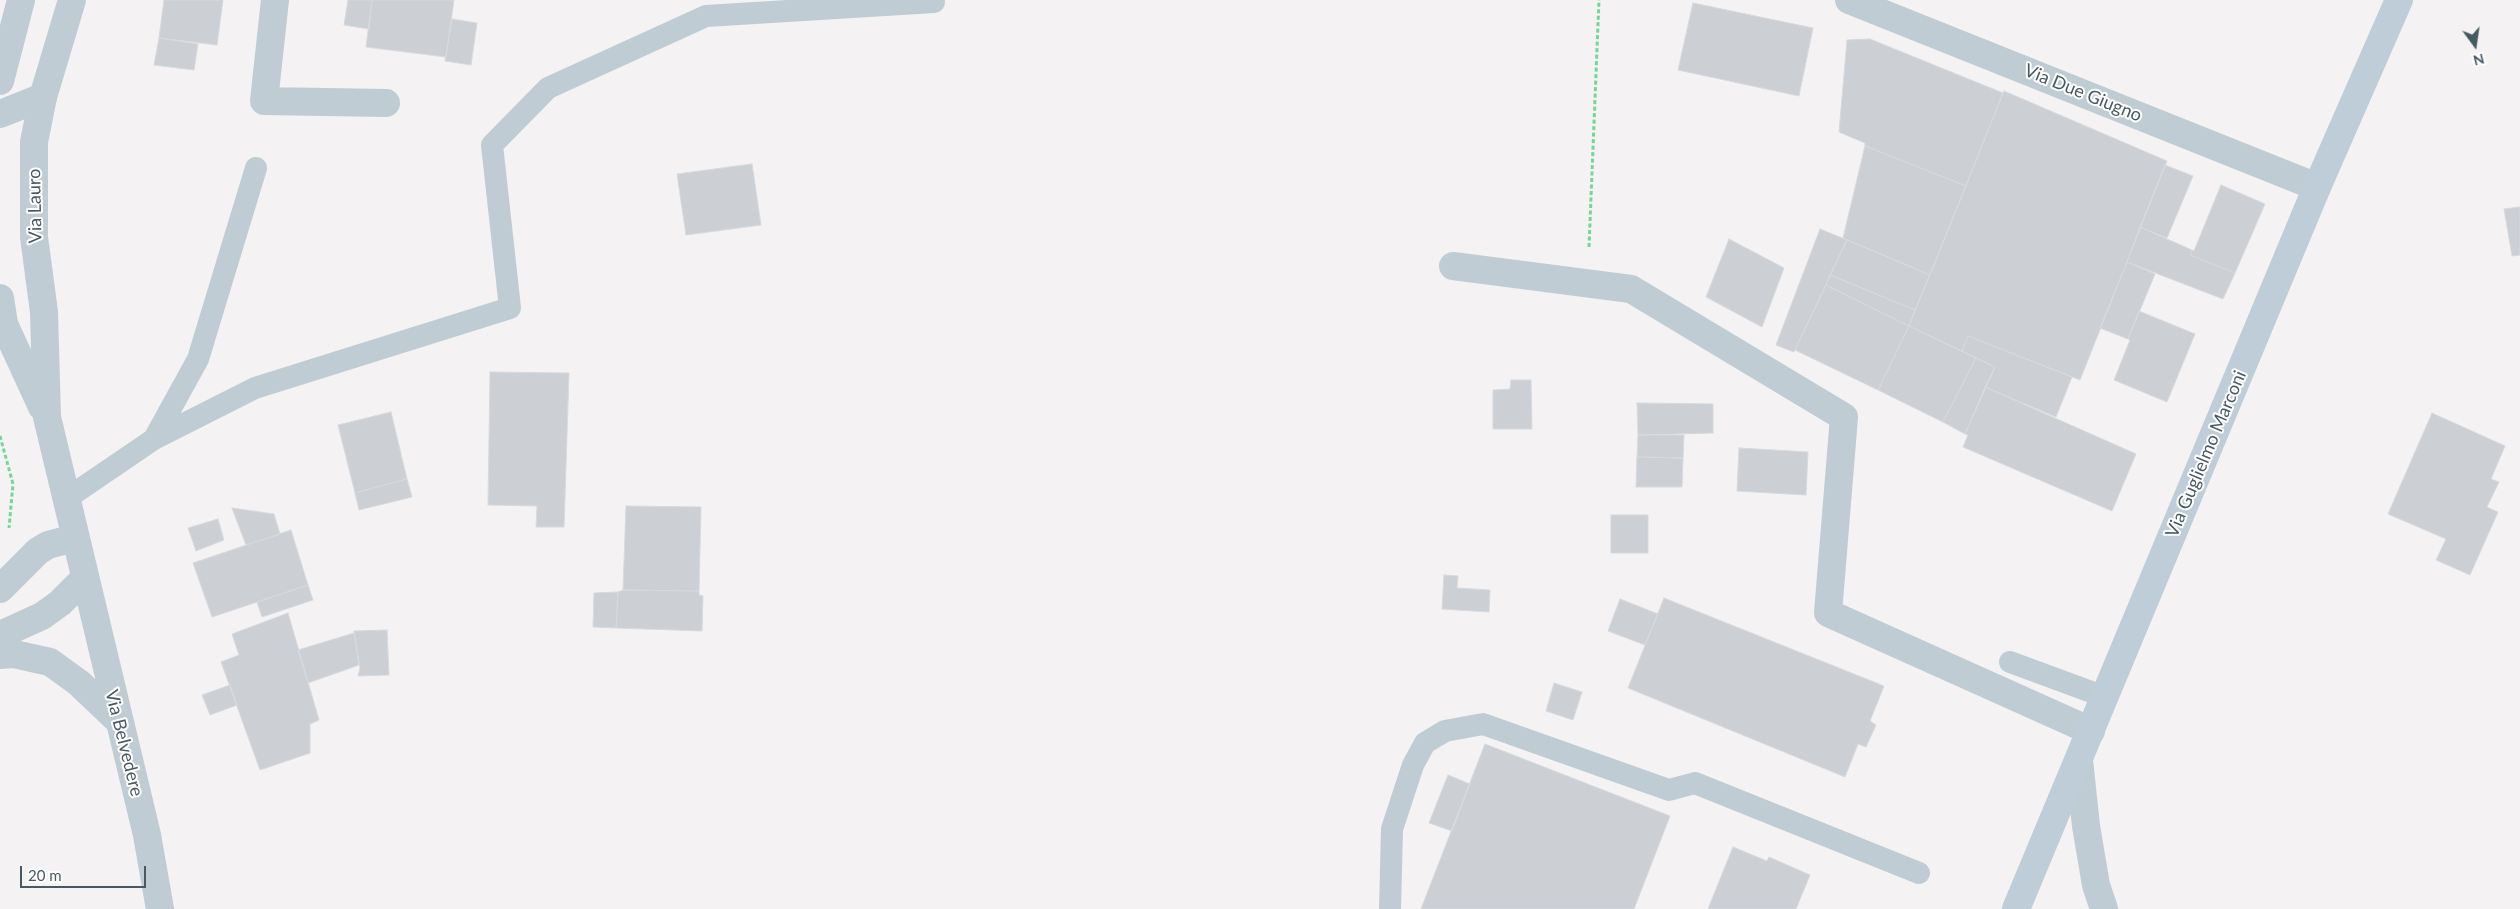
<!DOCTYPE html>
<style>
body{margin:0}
#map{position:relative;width:2520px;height:909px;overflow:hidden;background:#f4f2f2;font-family:Lato,sans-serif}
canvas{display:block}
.north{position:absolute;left:2450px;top:20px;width:50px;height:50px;-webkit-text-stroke:4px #fff;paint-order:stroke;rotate:166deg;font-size:14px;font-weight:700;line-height:20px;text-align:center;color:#475962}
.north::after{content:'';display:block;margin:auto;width:18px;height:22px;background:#475962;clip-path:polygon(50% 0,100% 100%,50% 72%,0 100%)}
.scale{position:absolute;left:20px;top:866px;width:126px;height:22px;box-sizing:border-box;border:2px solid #475962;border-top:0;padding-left:6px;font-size:15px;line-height:18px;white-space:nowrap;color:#475962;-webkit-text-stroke:4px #fff;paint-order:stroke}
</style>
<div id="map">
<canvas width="2520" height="909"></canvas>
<div class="north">N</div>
<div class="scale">20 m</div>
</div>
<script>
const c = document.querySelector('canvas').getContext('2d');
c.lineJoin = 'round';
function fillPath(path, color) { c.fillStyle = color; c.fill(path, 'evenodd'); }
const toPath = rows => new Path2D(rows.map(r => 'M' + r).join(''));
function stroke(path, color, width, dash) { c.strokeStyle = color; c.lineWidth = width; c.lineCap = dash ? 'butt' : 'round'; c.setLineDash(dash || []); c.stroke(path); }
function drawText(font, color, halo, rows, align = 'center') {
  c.font = font + ' Lato,sans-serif'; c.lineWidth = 4; c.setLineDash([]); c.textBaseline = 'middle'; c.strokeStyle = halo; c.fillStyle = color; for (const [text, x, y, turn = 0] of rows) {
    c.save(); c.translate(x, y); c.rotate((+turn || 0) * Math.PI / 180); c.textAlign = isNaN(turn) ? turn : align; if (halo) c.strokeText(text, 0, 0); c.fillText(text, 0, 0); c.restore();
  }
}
const building = toPath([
 [164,0,223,0,217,45,159,38,164,0],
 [348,0,372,0,369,29,344,25,348,0],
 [372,0,454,0,446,57,366,47,372,0],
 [1693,3,1813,28,1799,96,1678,70,1693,3],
 [452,19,477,23,471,65,445,61,452,19],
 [159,38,198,44,194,70,154,65,159,38],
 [1870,39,2003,93,1966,186,1865,146,1865,143,1839,132,1847,40,1870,39],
 [2004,91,2167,161,2080,380,1968,336,1962,351,1909,326,2004,91],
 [1865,146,1966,186,1930,275,1843,238,1865,146],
 [752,164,761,225,686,235,677,174,752,164],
 [2165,165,2193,176,2167,238,2140,227,2165,165],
 [2221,185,2265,204,2235,273,2190,255,2192,250,2194,251,2221,185],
 [2520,207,2520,255,2512,256,2504,209,2520,207],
 [2140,227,2192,250,2190,255,2235,273,2223,299,2127,262,2140,227],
 [1820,229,1847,240,1794,352,1776,345,1820,229],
 [1729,239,1784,268,1762,327,1706,297,1729,239],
 [1847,240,1930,275,1915,310,1830,275,1847,240],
 [2127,262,2155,274,2128,339,2100,328,2127,262],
 [1830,275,1915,310,1909,326,1826,285,1830,275],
 [1826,285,1909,326,1878,390,1795,350,1826,285],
 [2139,311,2195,334,2167,402,2114,380,2130,340,2128,339,2139,311],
 [1909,326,1976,358,1943,422,1878,390,1909,326],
 [1968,336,2072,377,2056,417,1985,387,1995,367,1962,351,1968,336],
 [1976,358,1995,367,1965,434,1943,422,1976,358],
 [490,372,569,373,564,527,536,527,537,506,488,505,490,372],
 [1511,380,1531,380,1532,429,1493,429,1493,390,1510,389,1511,380],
 [1985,387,2136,454,2112,511,1963,447,1968,435,1965,434,1985,387],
 [1637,403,1713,404,1713,433,1638,435,1637,403],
 [391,412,407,479,355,493,338,425,391,412],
 [2432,413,2505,446,2491,479,2499,482,2487,507,2498,512,2470,575,2436,560,2446,539,2388,514,2432,413],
 [1638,435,1684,435,1683,458,1637,457,1638,435],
 [1739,448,1808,452,1806,495,1737,491,1739,448],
 [1637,457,1683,458,1682,487,1636,487,1637,457],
 [407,479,412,497,359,510,355,493,407,479],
 [626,506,701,507,699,591,623,590,626,506],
 [232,508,274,514,280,534,246,545,232,508],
 [1611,515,1648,515,1648,553,1611,553,1611,515],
 [218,519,224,540,196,551,188,528,218,519],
 [291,530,308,585,212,617,193,563,291,530],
 [1444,575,1458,576,1457,588,1490,590,1489,612,1442,609,1444,575],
 [308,585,313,600,262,617,257,602,308,585],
 [623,590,699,591,699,595,703,596,702,631,616,628,618,592,623,590],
 [618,592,616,628,593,627,594,593,618,592],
 [1664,598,1884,686,1870,721,1876,725,1866,747,1858,744,1845,777,1628,688,1664,598],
 [1620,599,1658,614,1645,645,1608,631,1620,599],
 [288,613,319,720,310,724,310,753,260,770,221,662,239,655,232,634,288,613],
 [387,630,389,675,358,676,360,668,354,631,387,630],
 [354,633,359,665,308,683,298,650,354,633],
 [1554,683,1582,692,1573,720,1546,711,1554,683],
 [230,685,237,705,210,715,202,695,230,685],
 [1485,744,1670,816,1634,909,1421,909,1485,744],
 [1448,775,1470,784,1452,831,1429,823,1448,775],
 [1733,847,1767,861,1769,857,1810,875,1796,909,1708,909,1733,847]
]);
const path = toPath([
 [1589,247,1599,0],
 [0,436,13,484,9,528]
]);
const service = toPath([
 [154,439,198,359,256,168],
 [66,499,154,439,255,388,510,308,492,145,548,88,706,16,934,2],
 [2010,662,2105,697],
 [1390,909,1392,829,1413,765,1425,743,1445,731,1483,724,1669,790,1695,783,1919,873]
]);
const minor = toPath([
 [275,0,264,101,386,103],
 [1849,0,2317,187],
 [0,114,43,97],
 [1453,266,1631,289,1844,417,1828,613,2091,731],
 [2079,760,2086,826,2096,885,2104,909]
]);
const tertiary = toPath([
 [72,0,43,97,34,142,34,237,44,312,47,417,147,835,160,909],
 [0,81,21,0],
 [0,298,4,324,42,407],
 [0,589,38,551,48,545,74,538],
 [0,635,42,616,60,603,85,578],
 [0,655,14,654,50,662,79,683,119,721]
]);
const secondary = toPath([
 [2016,909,2317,187,2399,0]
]);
const streetNames = [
 ["Via Due Giugno",2083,93,22],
 ["Via Lauro",35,206,-91],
 ["Via Guglielmo Marconi",2206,454,-67],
 ["Via Belvedere",124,743,76]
];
fillPath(building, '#ccd0d5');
stroke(building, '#d6d9de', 1);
stroke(path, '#71d799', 3, [4, 2.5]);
stroke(service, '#bfccd3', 22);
stroke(minor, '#bfccd3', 28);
stroke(tertiary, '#bfccd3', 28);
stroke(secondary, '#becdd7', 28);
drawText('18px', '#475962', '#fff', streetNames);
</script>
